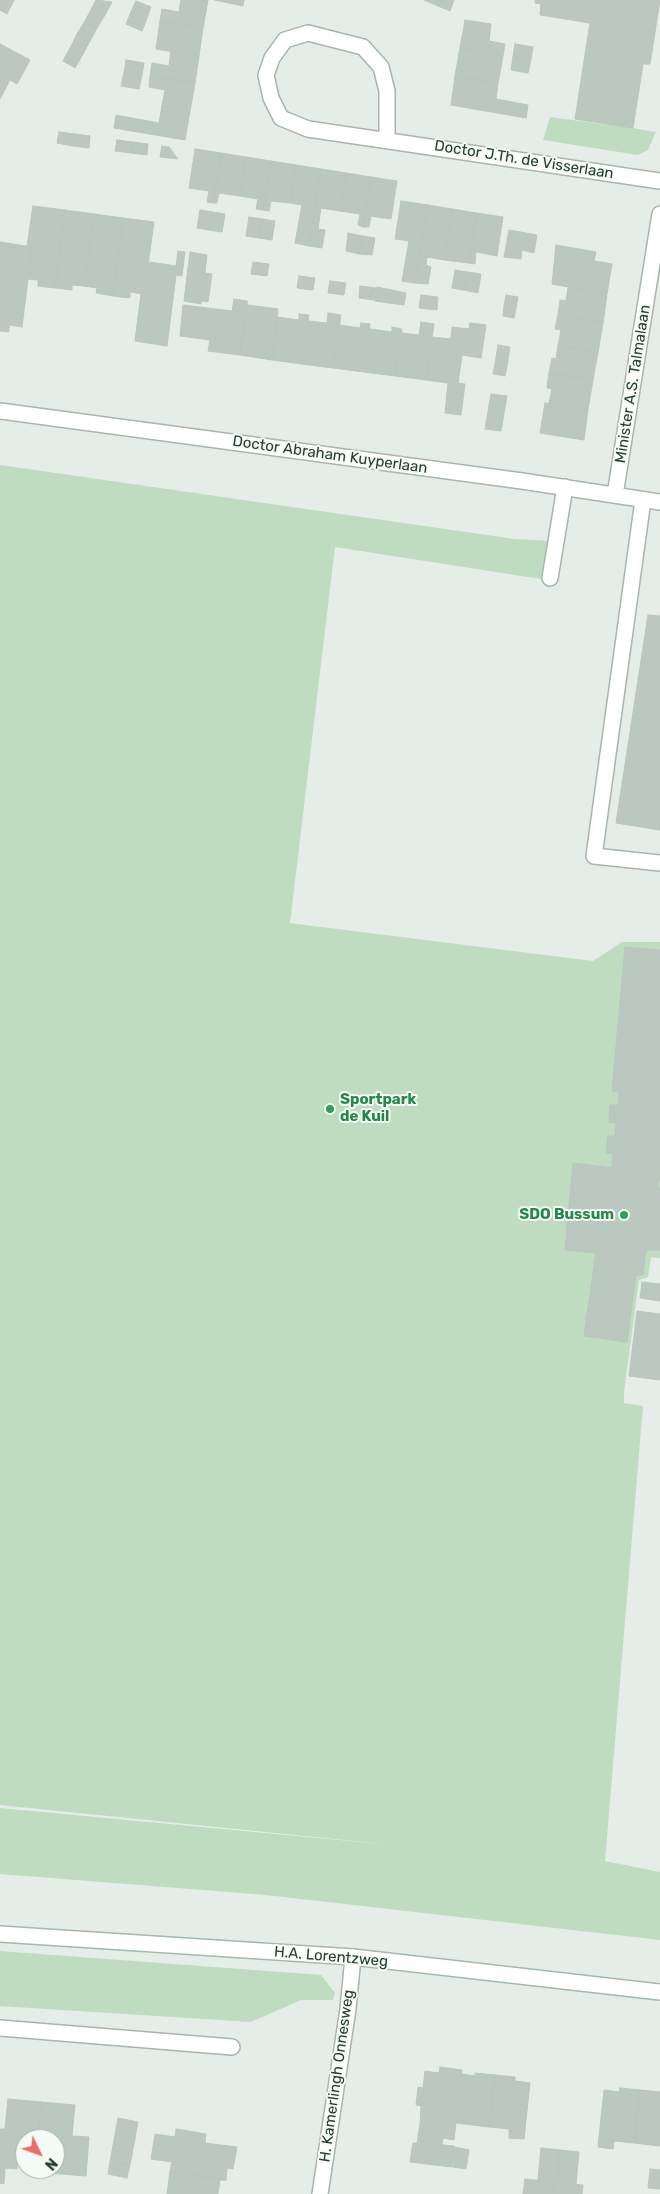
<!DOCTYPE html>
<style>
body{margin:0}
#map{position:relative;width:660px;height:2194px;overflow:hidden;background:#e5ede8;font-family:Rubik,sans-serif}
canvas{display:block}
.north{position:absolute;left:15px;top:2129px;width:50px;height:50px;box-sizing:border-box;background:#f5faf6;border:1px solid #a2afa8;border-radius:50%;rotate:132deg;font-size:14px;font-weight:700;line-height:20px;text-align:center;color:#253e32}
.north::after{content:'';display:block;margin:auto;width:18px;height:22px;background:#e86c67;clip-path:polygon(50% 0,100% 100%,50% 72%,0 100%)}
</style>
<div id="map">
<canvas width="660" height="2194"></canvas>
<div class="north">N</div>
</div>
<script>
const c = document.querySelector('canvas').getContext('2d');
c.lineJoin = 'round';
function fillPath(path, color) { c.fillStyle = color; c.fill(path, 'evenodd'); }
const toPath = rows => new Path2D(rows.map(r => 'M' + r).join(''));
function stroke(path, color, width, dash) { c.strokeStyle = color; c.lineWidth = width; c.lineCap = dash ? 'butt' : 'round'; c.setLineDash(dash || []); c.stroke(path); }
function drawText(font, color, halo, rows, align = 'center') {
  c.font = font + ' Rubik,sans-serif'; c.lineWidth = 4; c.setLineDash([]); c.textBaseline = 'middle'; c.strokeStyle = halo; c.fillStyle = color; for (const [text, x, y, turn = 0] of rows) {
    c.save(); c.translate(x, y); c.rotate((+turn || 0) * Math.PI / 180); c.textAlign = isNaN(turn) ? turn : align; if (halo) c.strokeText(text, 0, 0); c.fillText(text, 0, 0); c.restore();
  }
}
const green = toPath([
 [550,117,633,128,656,132,648,150,638,155,543,140],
 [0,465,515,539,552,541,547,580,335,547,290,923,593,961,622,942,660,942,660,1258,651,1257,648,1277,639,1280,624,1392,624,1403,643,1406,605,1861,660,1872,660,1940,266,1895,0,1874,0,1808,403,1846,0,1805],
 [0,1951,321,1975,335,1993,333,2000,301,2000,251,2022,0,2006]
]);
const building = toPath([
 [0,0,14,0,7,14,0,10,0,0],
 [96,0,112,2,105,15,92,8,96,0],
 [181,0,208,0,203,28,160,21,162,9,179,12,181,0],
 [215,0,244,0,243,6,215,0],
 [424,0,454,0,450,11,424,0],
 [535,0,660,0,650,64,643,64,633,128,575,119,590,23,540,15,541,4,535,3,535,0],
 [136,1,151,7,147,18,131,12,136,1],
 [92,8,105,15,97,28,85,21,92,8],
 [131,12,147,18,142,31,126,24,131,12],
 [465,20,491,24,489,41,505,44,503,56,460,48,465,20],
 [85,21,97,28,90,41,77,34,85,21],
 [160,21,203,28,199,56,156,49,160,21],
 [77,34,90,41,83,54,70,48,77,34],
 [0,44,30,60,17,84,10,80,0,99,0,44],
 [515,44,533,47,531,60,513,57,515,44],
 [70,48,83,54,75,68,63,61,70,48],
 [460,48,503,56,498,83,455,76,460,48],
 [171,51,199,56,195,83,150,76,152,63,169,66,171,51],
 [513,57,531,60,528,73,511,70,513,57],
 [126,60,144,63,142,75,124,73,126,60],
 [124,73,142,75,139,89,121,86,124,73],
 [150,76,195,83,190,111,162,106,165,90,149,87,150,76],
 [455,76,498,83,496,99,528,105,526,118,451,105,455,76],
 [162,106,190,111,185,140,114,128,116,115,159,123,162,106],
 [59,132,75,134,73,146,57,143,59,132],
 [75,134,90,136,89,148,73,146,75,134],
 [117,140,133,142,131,153,115,151,117,140],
 [133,142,148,144,147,155,131,153,133,142],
 [162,146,169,147,178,159,160,157,162,146],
 [195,149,221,153,213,203,207,202,209,191,189,188,195,149],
 [221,153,246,157,240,196,219,193,217,203,213,203,221,153],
 [246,157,271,161,263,210,256,209,258,199,240,196,246,157],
 [271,161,296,165,290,203,271,201,269,211,263,210,271,161],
 [296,165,321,169,309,246,295,243,302,205,290,203,296,165],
 [321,169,346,173,340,211,321,208,318,229,325,230,322,248,309,246,321,169],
 [346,173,371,177,363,227,358,225,360,214,340,211,346,173],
 [371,177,397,181,391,219,371,216,369,227,363,227,371,177],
 [401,201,428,205,415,283,402,281,409,241,395,239,401,201],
 [428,205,452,209,444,260,427,257,426,265,431,267,428,284,415,283,428,205],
 [33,206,65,210,55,288,38,286,38,280,28,279,32,247,27,246,33,206],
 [452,209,476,213,469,263,444,260,452,209],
 [65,210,94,214,84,286,72,285,72,290,55,288,65,210],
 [200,210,212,212,209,230,197,228,200,210],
 [212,212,225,214,222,232,209,230,212,212],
 [476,213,503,217,497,256,476,252,475,264,469,263,476,213],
 [94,214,123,218,113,296,96,293,97,288,84,286,94,214],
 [249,217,262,219,259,238,246,236,249,217],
 [123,218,154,222,144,294,130,292,130,298,113,296,123,218],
 [262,219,275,221,272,240,259,238,262,219],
 [509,230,537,235,534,253,522,250,521,259,504,257,509,230],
 [348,233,362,236,359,254,346,251,348,233],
 [362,236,375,238,372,255,359,254,362,236],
 [0,242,32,247,22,327,9,325,9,332,0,331,0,242],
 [556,245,596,252,594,261,612,264,607,294,552,284,556,245],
 [178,251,185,252,182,276,176,275,167,346,135,341,141,294,144,294,149,262,176,266,178,251],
 [190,252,207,255,205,273,212,274,208,302,201,301,201,304,184,301,190,252],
 [253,262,269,264,267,276,251,274,253,262],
 [455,270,467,272,464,290,452,288,455,270],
 [467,272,481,274,478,293,464,290,467,272],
 [299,276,315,278,313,290,297,288,299,276],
 [330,281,346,283,344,295,328,293,330,281],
 [360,286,376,288,374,300,359,298,360,286],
 [377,287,406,293,404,305,375,301,377,287],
 [568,287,607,294,603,323,558,315,560,300,566,301,568,287],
 [421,295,438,297,437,310,419,308,421,295],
 [506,295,518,297,516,308,504,306,506,295],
 [234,299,247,301,240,355,208,351,210,340,180,336,183,305,232,311,234,299],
 [247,301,247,305,278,309,272,360,240,355,247,301],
 [504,306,516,308,514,318,503,316,504,306],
 [328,313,341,315,333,368,302,364,309,321,327,323,328,313],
 [299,314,309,315,302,364,272,360,277,317,299,320,299,314],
 [558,315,603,323,598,352,558,346,561,330,555,329,558,315],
 [421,322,434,324,426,380,395,376,401,333,419,335,421,322],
 [361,323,370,324,364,372,333,368,339,325,360,328,361,323],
 [470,323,486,325,481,358,462,355,458,383,465,384,461,415,445,413,448,383,426,380,432,337,451,339,452,327,469,329,470,323],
 [392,327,402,329,395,376,364,372,370,329,392,332,392,327],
 [498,345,510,347,507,366,495,364,498,345],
 [558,346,598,352,593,380,549,373,552,358,556,359,558,346],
 [495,364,507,366,505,376,493,374,495,364],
 [549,373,593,380,588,409,549,403,552,389,547,388,549,373],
 [491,394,507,396,501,431,485,429,491,394],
 [545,403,588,409,584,440,540,433,545,403],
 [648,615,660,616,660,830,616,823,648,615],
 [625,947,660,950,660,1174,658,1188,660,1188,660,1250,646,1250,643,1275,636,1275,627,1342,584,1336,596,1253,565,1250,573,1163,612,1168,613,1153,606,1153,608,1136,615,1136,616,1123,609,1122,610,1105,618,1105,619,1092,612,1091,625,947],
 [642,1282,660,1284,660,1301,640,1298,642,1282],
 [637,1311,660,1314,660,1380,629,1376,637,1311],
 [440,2067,462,2070,454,2140,443,2138,442,2145,454,2146,452,2167,410,2162,413,2143,417,2143,420,2124,421,2106,416,2105,418,2087,423,2088,425,2071,439,2073,440,2067],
 [475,2073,495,2075,489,2127,456,2123,462,2074,475,2076,475,2073],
 [495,2075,515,2077,515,2081,530,2083,524,2139,509,2138,509,2129,489,2127,495,2075],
 [620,2088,640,2090,634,2143,614,2141,613,2149,598,2147,604,2090,619,2092,620,2088],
 [640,2090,660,2092,660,2146,634,2143,640,2090],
 [8,2099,41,2102,38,2139,25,2139,25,2155,18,2154,17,2169,5,2168,4,2184,0,2183,0,2129,5,2129,8,2099],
 [41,2102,75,2105,72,2136,89,2137,86,2176,35,2172,36,2169,55,2169,55,2139,38,2139,41,2102],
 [118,2118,138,2122,130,2165,110,2162,118,2118],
 [176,2129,206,2134,205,2143,237,2147,233,2169,227,2168,226,2180,170,2171,172,2162,151,2159,155,2134,175,2137,176,2129],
 [454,2147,469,2150,466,2169,453,2167,454,2147],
 [541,2148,560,2150,557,2182,538,2180,541,2148],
 [560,2150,579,2152,576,2184,557,2182,560,2150],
 [110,2162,130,2165,127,2178,108,2174,110,2162],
 [650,2169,660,2170,660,2189,648,2188,650,2169],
 [170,2171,226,2180,220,2180,218,2194,167,2194,170,2171],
 [525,2179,554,2182,552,2194,523,2194,525,2179],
 [554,2182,583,2185,582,2194,552,2194,554,2182]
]);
const lane = toPath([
 [643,500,594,856,660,863],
 [550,578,565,487]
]);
const street = toPath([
 [387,140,387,91,381,67,363,47,308,33,285,40,272,58,266,75,271,98,281,118,308,129,660,181],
 [0,411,522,481,660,502],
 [615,495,660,214],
 [0,2028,232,2047],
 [320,2194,348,2009,353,1957]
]);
const secondary = toPath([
 [0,1934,353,1957,660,1992]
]);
const markers = [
 [330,1109,5,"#2e9e5b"],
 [624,1215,5,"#2e9e5b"]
];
const streetNames = [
 ["Doctor J.Th. de Visserlaan",524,160,9],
 ["Minister A.S. Talmalaan",633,384,-81],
 ["Doctor Abraham Kuyperlaan",330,455,8],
 ["H.A. Lorentzweg",331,1957,5],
 ["H. Kamerlingh Onnesweg",337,2076,-82]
];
const leisureNames = [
 ["Sportpark",340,1100],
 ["de Kuil",340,1117],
 ["SDO Bussum",614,1215,"right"]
];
fillPath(green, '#bfdcc1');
fillPath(building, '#bac8c0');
stroke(building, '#b8c6bd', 1);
stroke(lane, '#a8b5ae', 18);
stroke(street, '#a8b5ae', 18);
stroke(secondary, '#a4b8ad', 18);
stroke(lane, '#fff', 15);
stroke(street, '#fff', 15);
stroke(secondary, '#fff', 15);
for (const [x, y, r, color] of markers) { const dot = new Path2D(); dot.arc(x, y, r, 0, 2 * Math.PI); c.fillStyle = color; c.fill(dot); stroke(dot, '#f5faf6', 2); }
drawText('15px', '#253e32', '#f5faf6', streetNames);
drawText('bold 15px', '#27864d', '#f5faf6', leisureNames, 'left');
</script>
